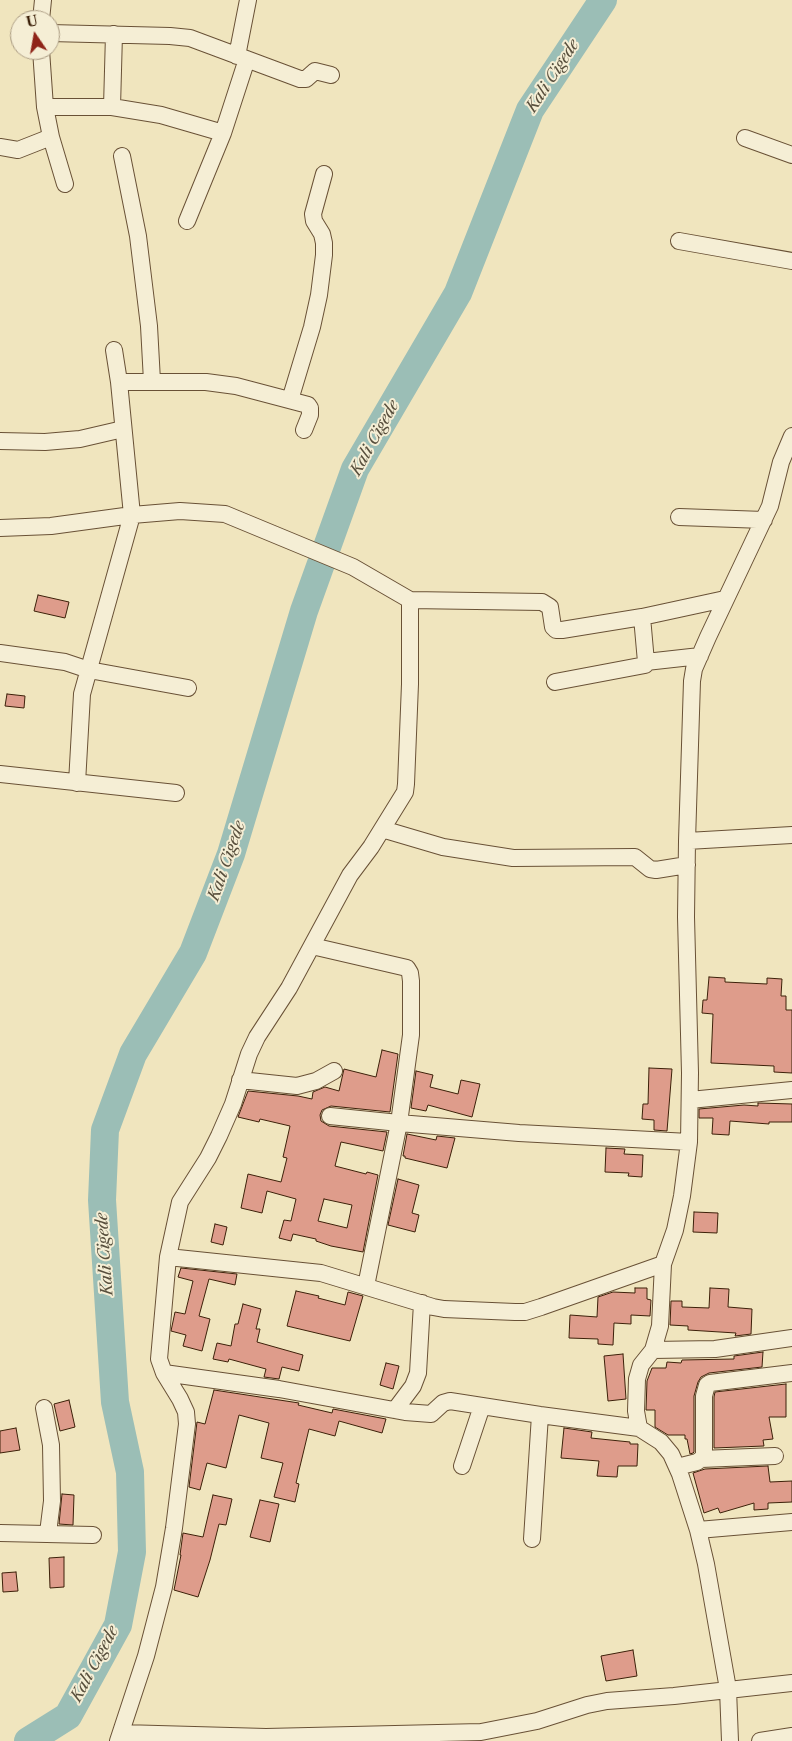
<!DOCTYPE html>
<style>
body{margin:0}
#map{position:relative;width:792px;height:1741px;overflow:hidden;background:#f0e5be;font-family:"Libre Caslon Text",serif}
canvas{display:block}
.north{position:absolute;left:10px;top:10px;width:50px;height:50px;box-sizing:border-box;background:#f5eed5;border:1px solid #ab9c83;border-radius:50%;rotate:348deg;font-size:14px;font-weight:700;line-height:20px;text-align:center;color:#3c2009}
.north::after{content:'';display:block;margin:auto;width:18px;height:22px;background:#8f2418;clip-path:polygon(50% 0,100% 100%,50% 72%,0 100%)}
</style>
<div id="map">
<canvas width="792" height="1741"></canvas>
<div class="north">U</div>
</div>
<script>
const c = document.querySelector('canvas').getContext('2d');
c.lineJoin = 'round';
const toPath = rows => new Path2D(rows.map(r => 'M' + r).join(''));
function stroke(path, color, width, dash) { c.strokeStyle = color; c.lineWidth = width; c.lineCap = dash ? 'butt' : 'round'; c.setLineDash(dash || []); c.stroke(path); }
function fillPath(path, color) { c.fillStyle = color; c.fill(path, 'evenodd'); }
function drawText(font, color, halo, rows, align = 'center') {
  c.font = font + ' "Libre Caslon Text",serif'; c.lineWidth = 4; c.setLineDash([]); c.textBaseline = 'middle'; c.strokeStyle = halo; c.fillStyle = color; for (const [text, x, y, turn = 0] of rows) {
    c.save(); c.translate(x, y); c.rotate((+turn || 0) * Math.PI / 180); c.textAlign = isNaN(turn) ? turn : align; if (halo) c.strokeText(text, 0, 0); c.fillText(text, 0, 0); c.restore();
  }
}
const river = toPath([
 [28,1741,68,1716,118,1625,132,1552,130,1472,115,1402,102,1200,105,1130,133,1054,193,953,231,854,304,611,355,469,458,293,530,110,603,0]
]);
const building = toPath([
 [38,595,69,602,65,618,34,611,38,595],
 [7,694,25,696,24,708,5,706,7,694],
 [709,977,725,978,725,982,767,984,767,978,782,979,781,996,786,996,786,1010,792,1010,792,1073,774,1072,774,1066,711,1063,713,1014,702,1013,703,1000,707,1000,709,977],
 [382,1050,398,1054,390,1112,331,1106,322,1110,320,1115,321,1121,329,1126,387,1132,383,1151,341,1142,335,1166,366,1174,367,1172,378,1175,363,1252,331,1246,316,1241,316,1239,293,1234,291,1241,279,1238,284,1220,291,1221,296,1199,267,1191,262,1213,241,1208,248,1174,281,1182,287,1158,283,1157,290,1126,260,1119,259,1122,238,1117,248,1091,298,1096,312,1099,313,1092,325,1087,339,1091,344,1069,376,1077,382,1050],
 [324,1199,352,1205,347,1228,318,1221,324,1199],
 [649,1068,672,1069,667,1131,654,1130,654,1120,642,1119,643,1104,648,1104,649,1068],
 [416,1071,433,1075,430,1087,458,1094,461,1080,480,1084,472,1117,428,1105,426,1111,411,1108,416,1071],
 [758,1103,792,1104,792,1122,769,1122,769,1124,730,1121,729,1135,712,1134,713,1118,699,1118,699,1109,744,1105,758,1106,758,1103],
 [407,1134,436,1140,437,1136,455,1138,447,1168,405,1158,405,1156,403,1156,407,1134],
 [606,1148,625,1149,624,1154,643,1155,642,1177,628,1176,629,1173,605,1172,606,1148],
 [398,1179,419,1185,412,1213,419,1215,415,1232,388,1225,398,1179],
 [694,1212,718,1213,717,1233,693,1232,694,1212],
 [215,1224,227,1227,223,1245,211,1242,215,1224],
 [181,1268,237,1274,235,1285,209,1279,199,1316,210,1319,202,1351,183,1346,186,1335,171,1331,175,1312,185,1314,193,1281,178,1277,181,1268],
 [635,1288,647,1288,647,1299,651,1300,650,1316,631,1315,631,1324,614,1323,613,1345,598,1344,598,1339,569,1338,570,1315,597,1317,598,1297,613,1292,635,1293,635,1288],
 [710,1288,729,1289,728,1307,752,1309,751,1334,735,1336,736,1333,688,1330,688,1326,670,1325,671,1301,682,1301,682,1307,709,1308,710,1288],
 [296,1291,319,1296,318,1298,345,1305,348,1292,363,1296,350,1341,287,1326,296,1291],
 [243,1304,261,1309,256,1329,260,1329,257,1342,303,1355,299,1371,282,1367,279,1379,264,1377,266,1369,229,1359,228,1362,213,1359,217,1343,231,1346,235,1324,238,1324,243,1304],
 [763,1352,762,1367,709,1373,701,1377,698,1382,694,1396,694,1452,693,1453,690,1454,687,1439,685,1439,685,1435,668,1435,655,1427,655,1410,646,1410,647,1381,652,1368,666,1368,667,1362,681,1363,682,1360,734,1359,734,1356,763,1352],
 [623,1354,626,1399,608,1401,604,1356,623,1354],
 [386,1363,399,1366,393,1389,380,1385,386,1363],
 [786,1384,786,1417,769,1417,773,1439,763,1440,764,1446,714,1448,714,1397,715,1392,786,1384],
 [214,1390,299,1403,298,1405,332,1413,333,1409,386,1419,382,1433,339,1421,335,1436,309,1429,296,1483,299,1484,295,1502,274,1497,283,1463,261,1458,269,1423,239,1415,226,1468,207,1463,200,1490,189,1487,197,1422,205,1424,214,1390],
 [69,1400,75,1427,60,1431,54,1404,69,1400],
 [16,1428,20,1450,0,1453,0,1431,16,1428],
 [564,1428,592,1432,591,1438,620,1441,630,1442,630,1444,638,1444,637,1466,618,1466,617,1477,597,1476,599,1461,561,1458,564,1428],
 [768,1466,770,1482,792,1481,792,1502,768,1503,768,1509,754,1510,754,1503,720,1513,718,1508,704,1513,693,1473,705,1469,768,1466],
 [62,1494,74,1495,73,1525,59,1524,62,1494],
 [213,1495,232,1499,226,1525,219,1524,210,1560,198,1597,174,1590,181,1555,180,1555,183,1533,203,1537,213,1495],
 [260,1500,279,1504,270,1542,250,1537,260,1500],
 [64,1557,64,1587,50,1588,49,1558,64,1557],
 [16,1572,18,1591,3,1592,2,1573,16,1572],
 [633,1650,637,1676,606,1681,601,1656,633,1650]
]);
const minor = toPath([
 [41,20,43,0],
 [50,33,170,36,190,38,300,79,306,79,315,71,331,75],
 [41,50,45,107,51,137,65,184],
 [237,56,248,0],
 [45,107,112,107,161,115,223,133],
 [112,107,114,34],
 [745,138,792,155],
 [0,147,18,150,51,137],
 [122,156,138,236,149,326,152,381],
 [187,221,223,133,247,59],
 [679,241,792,261],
 [114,350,119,382],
 [290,400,312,327,319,295,324,255,324,243,322,234,314,221,313,214,324,174],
 [0,441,45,442,80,439,123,429],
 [679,517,764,520],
 [0,528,51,526,132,515,180,511,225,514,353,567,410,600,542,602,550,607,553,627,556,630,562,630,642,617,725,599],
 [0,653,65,662,89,670,188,688],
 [646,662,700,656],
 [555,682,645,665,646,662,642,617],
 [0,774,176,793],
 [77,783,82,694,132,515,119,382,206,382,236,386,308,405,310,408,310,415,304,430],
 [382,829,443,847,513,858,635,857,650,869,656,870,687,865],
 [687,841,792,835],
 [312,946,407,968,410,973,411,981,411,1035,399,1123,330,1116],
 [240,1080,297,1086,316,1081,334,1071],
 [690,1100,792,1090],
 [168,1257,321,1273,433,1307,444,1309,515,1312,525,1312,541,1307,663,1264],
 [366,1286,399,1123,519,1133,689,1142],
 [653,1350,715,1349,792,1338],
 [164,1373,279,1389,405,1412,431,1414,443,1403,450,1401,540,1415,639,1428],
 [44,1408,51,1445,52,1501,48,1533],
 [395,1410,413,1386,418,1373,422,1303],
 [701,1459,775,1456],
 [462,1466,482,1406],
 [677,1467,697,1462,704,1457,704,1396,707,1385,710,1383,792,1373],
 [698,1530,792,1522],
 [0,1533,93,1535],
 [532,1539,540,1415],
 [122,1733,266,1737,481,1732,537,1721,587,1705,607,1701,674,1696,792,1683],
 [118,1741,146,1656,164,1587,174,1528,187,1424,186,1412,180,1399,164,1373,159,1359,168,1257,180,1202,208,1158,219,1136,233,1104,249,1054,257,1037,289,988,350,875,371,847,405,792,406,784,410,684,410,600],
 [730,1741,728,1689,706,1564,698,1530,680,1474,671,1454,661,1442,639,1428,636,1411,637,1379,641,1365,653,1350,660,1326,663,1264,675,1230,682,1196,689,1142,690,1073,686,917,687,841,692,681,694,669,708,637,770,506,781,462,792,436],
 [760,1741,792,1736]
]);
const waterNames = [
 ["Kali Cigede",553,76,-57],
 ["Kali Cigede",375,438,-61],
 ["Kali Cigede",227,861,-71],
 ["Kali Cigede",105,1254,-94],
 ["Kali Cigede",95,1664,-62]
];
stroke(river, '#9bbeb6', 28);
fillPath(building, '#de9c8b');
stroke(building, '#3c2009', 1);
stroke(minor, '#695136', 18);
stroke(minor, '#f5eed5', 16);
drawText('italic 16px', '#584f3d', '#f5eed5', waterNames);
</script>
